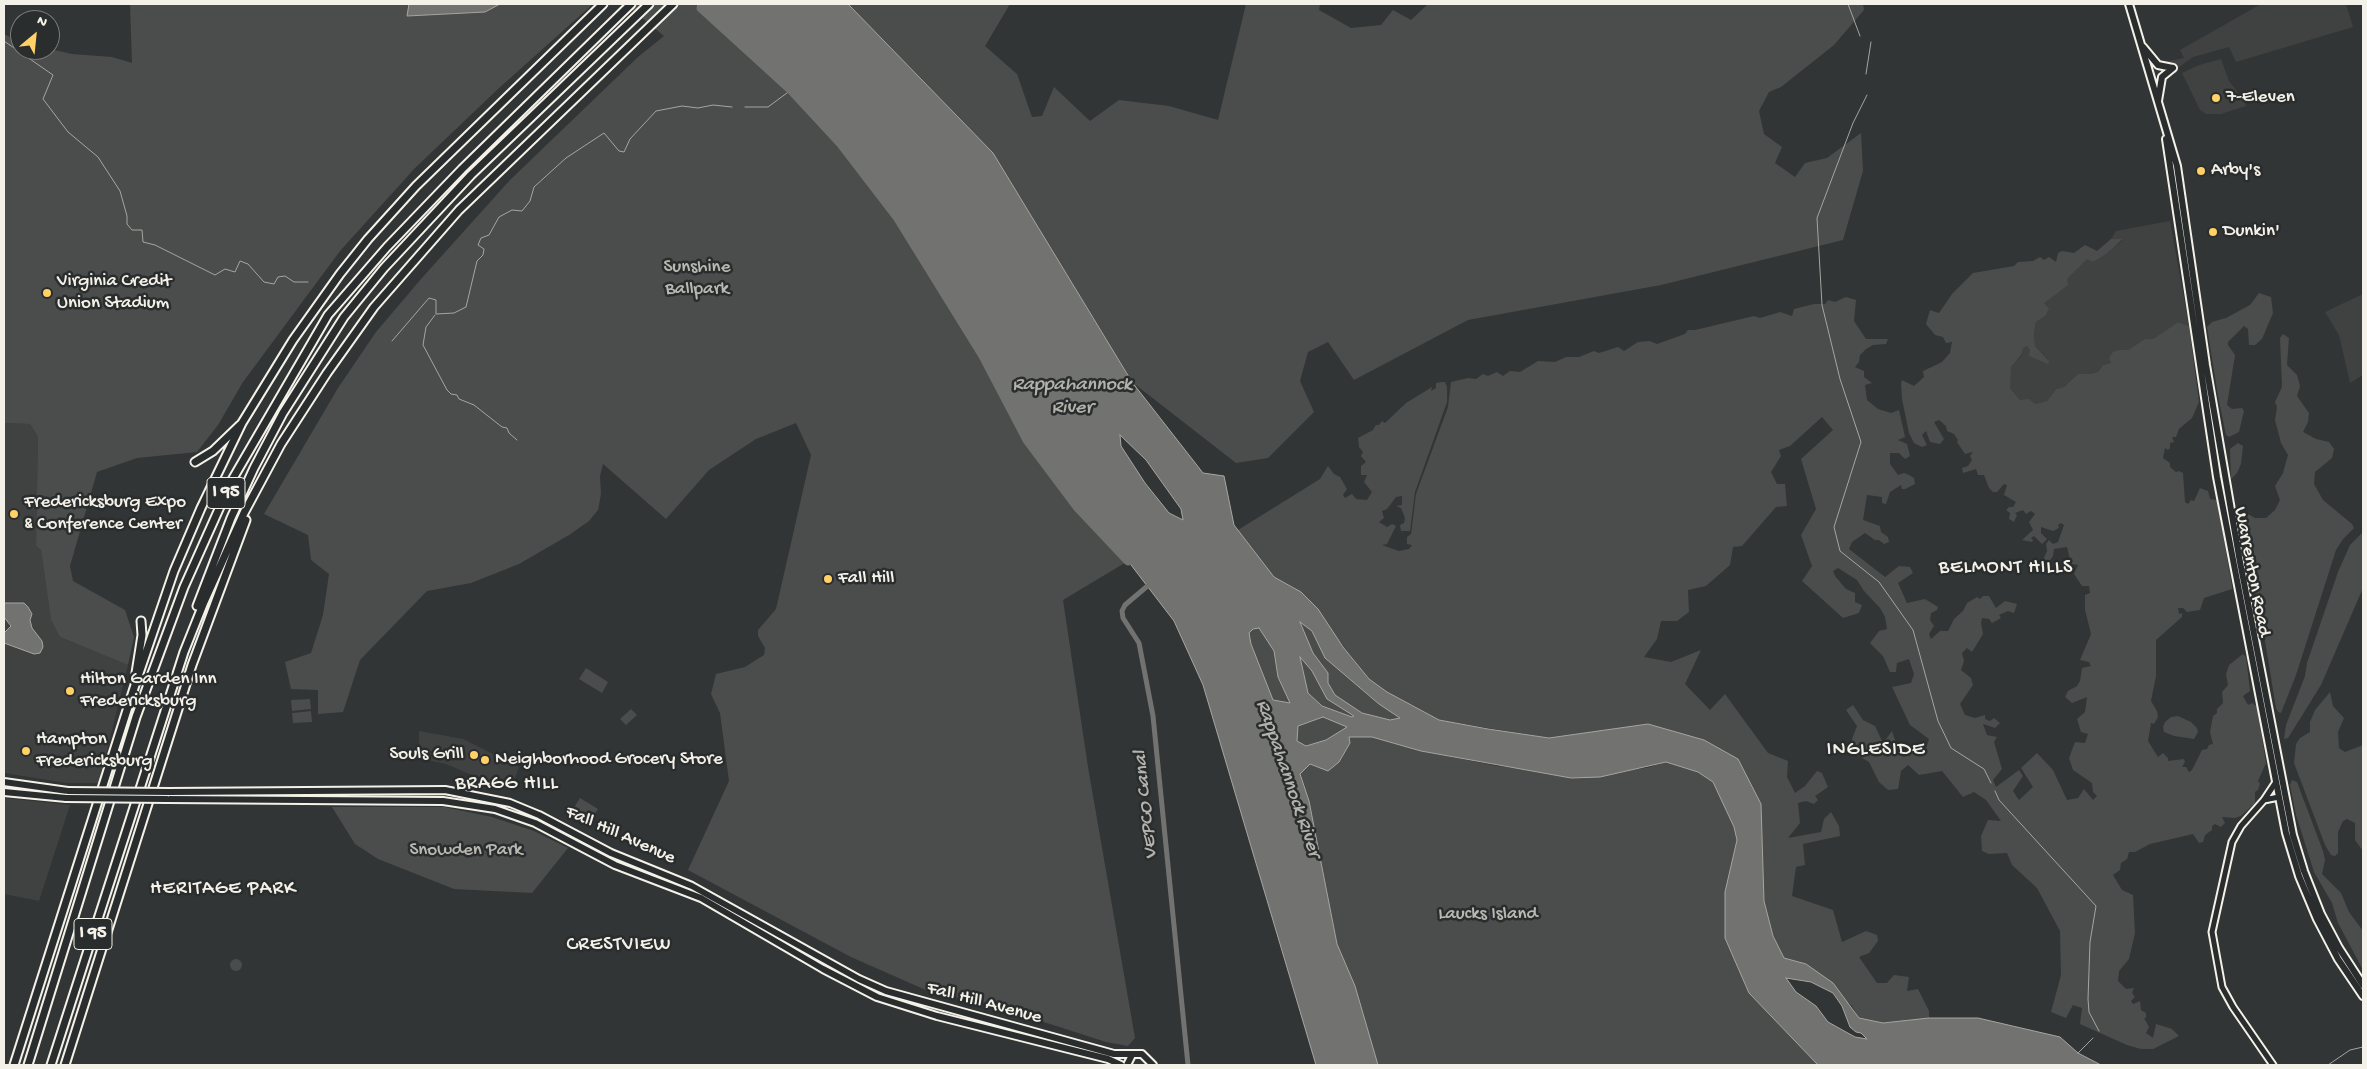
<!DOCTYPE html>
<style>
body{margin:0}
#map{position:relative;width:2367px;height:1069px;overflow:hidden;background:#323535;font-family:"Gochi Hand",sans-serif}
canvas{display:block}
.frame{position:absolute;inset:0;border:5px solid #f4f1e8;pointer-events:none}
.north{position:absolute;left:10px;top:10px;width:50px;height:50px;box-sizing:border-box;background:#2a2d2e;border:1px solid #7b7b78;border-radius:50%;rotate:28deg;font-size:14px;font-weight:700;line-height:20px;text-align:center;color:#f4f1e8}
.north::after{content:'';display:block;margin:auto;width:18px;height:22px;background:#ffd166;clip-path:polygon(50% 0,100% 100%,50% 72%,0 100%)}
</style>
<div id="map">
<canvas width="2367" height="1069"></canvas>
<div class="frame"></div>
<div class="north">N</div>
</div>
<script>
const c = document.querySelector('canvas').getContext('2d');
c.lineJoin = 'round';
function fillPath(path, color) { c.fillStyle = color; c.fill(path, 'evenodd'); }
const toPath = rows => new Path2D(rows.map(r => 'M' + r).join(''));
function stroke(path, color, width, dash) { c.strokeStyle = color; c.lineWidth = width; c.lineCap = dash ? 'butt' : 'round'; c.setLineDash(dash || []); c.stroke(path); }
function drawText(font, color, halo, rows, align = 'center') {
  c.font = font + ' "Gochi Hand",sans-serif'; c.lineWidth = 5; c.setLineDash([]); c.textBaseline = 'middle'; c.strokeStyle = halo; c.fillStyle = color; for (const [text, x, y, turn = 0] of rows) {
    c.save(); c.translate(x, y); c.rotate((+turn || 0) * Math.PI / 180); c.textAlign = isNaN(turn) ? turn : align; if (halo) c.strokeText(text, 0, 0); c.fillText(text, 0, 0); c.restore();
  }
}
const built = toPath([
 [2261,4,2346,4,2353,27,2236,62,2229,47,2193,57,2171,73,2163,62,2184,58,2180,50],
 [2221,59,2229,81,2243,99,2246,106,2221,114,2206,114,2200,110,2182,73,2199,65],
 [2170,221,2189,326,2178,322,2153,339,2145,339,2128,350,2119,350,2111,363,2103,365,2098,372,2090,374,2078,374,2064,387,2056,389,2047,401,2035,404,2020,400,2010,388,2009,379,2011,367,2022,355,2023,348,2027,346,2030,350,2049,360,2035,346,2034,333,2036,322,2045,316,2044,303,2087,258,2093,262,2121,242,2123,239,2111,239,2116,231],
 [2363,294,2363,375,2350,383,2339,335,2325,312],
 [4,423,30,424,38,437,36,546,41,550,51,620,60,637,128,665,99,783,67,783,4,773],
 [419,731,463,739,519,767,510,791,446,764,423,759,419,742],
 [4,798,70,805,39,901,4,894]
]);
const green = toPath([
 [130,4,409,4,408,16,484,12,500,4,593,4,498,89,415,168,340,251,243,382,218,425,197,452,137,458,97,472,70,566,73,581,125,610,134,637,128,665,60,637,51,620,41,550,36,546,38,437,30,424,4,423,4,34,20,42,20,50,50,49,72,54,112,57,132,63],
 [625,4,696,4,791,90,841,144,897,217,983,356,1027,440,1078,508,1128,561,1063,600,1088,767,1135,1038,1128,1046,1106,1042,988,1004,928,991,851,957,688,870,729,781,720,713,711,694,716,674,745,667,764,655,765,648,758,636,758,630,776,609,811,455,796,423,756,439,709,470,666,519,603,464,600,476,601,494,598,510,589,521,569,535,519,564,471,583,427,591,360,660,343,712,318,714,318,690,291,689,285,662,311,653,323,615,329,574,311,560,308,535,264,514,338,388,376,332,421,279,510,180,638,57,664,36],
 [848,4,1010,4,985,46,1017,74,1032,117,1042,116,1054,87,1090,121,1119,100,1169,106,1218,120,1246,4,1320,4,1319,10,1351,28,1381,25,1393,10,1411,20,1428,4,1863,4,1864,10,1834,45,1781,87,1769,92,1759,111,1764,134,1782,147,1775,163,1795,177,1805,163,1827,158,1861,133,1863,171,1843,240,1661,285,1468,320,1354,380,1328,342,1308,352,1300,381,1314,412,1268,458,1236,463,1132,382,993,153],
 [2111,239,2123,239,2106,254,2093,262,2087,259,2067,279,2068,285,2044,303,2049,309,2045,316,2036,322,2034,333,2035,346,2049,361,2048,364,2029,356,2030,350,2027,346,2023,348,2022,354,2011,367,2010,388,2020,400,2029,399,2035,404,2047,401,2056,389,2064,387,2078,374,2090,374,2098,372,2103,365,2111,363,2109,358,2113,352,2119,350,2128,350,2145,339,2153,339,2178,322,2189,326,2199,402,2192,418,2179,429,2176,437,2172,437,2174,442,2170,443,2170,448,2168,450,2165,448,2163,458,2170,463,2170,467,2176,472,2179,471,2183,473,2185,502,2188,504,2191,500,2194,501,2200,488,2208,491,2210,499,2217,500,2232,586,2232,589,2204,598,2200,610,2187,612,2183,608,2178,608,2179,614,2182,613,2182,617,2156,640,2156,676,2151,701,2157,711,2158,717,2154,724,2151,723,2148,741,2158,757,2163,753,2168,758,2168,761,2184,759,2185,762,2182,767,2186,767,2189,772,2192,770,2202,750,2207,749,2209,745,2213,744,2210,732,2212,721,2213,716,2217,713,2217,709,2223,703,2222,692,2228,685,2226,674,2229,665,2243,654,2246,657,2250,691,2243,696,2248,705,2252,703,2257,706,2266,763,2258,781,2260,784,2258,790,2255,792,2255,803,2241,816,2235,818,2222,817,2225,823,2221,827,2215,824,2212,826,2212,830,2205,835,2203,842,2199,843,2193,834,2150,844,2135,852,2129,852,2127,859,2121,863,2120,870,2113,875,2122,890,2133,895,2135,933,2129,959,2119,971,2118,981,2126,989,2134,988,2132,993,2135,997,2131,1001,2133,1004,2140,1001,2141,1010,2146,1013,2146,1018,2144,1018,2149,1027,2146,1033,2153,1038,2156,1024,2172,1029,2179,1036,2153,1049,2141,1049,2127,1045,2080,1024,2082,1008,2073,1005,2066,1018,2051,1012,2061,975,2060,931,2037,888,2012,865,2007,853,1989,854,1982,851,1981,836,1988,820,2001,821,1986,800,1974,792,1963,797,1942,771,1919,775,1908,765,1901,771,1898,789,1888,790,1879,782,1869,762,1855,754,1852,739,1857,726,1846,710,1853,705,1863,720,1875,726,1883,743,1892,731,1897,746,1915,754,1925,752,1929,739,1910,725,1892,687,1911,683,1914,674,1909,659,1897,663,1896,672,1890,672,1883,656,1870,643,1879,631,1887,629,1885,617,1880,608,1864,591,1857,580,1838,568,1833,571,1835,576,1846,589,1855,593,1855,602,1862,605,1859,613,1843,618,1802,581,1812,566,1801,535,1816,509,1801,459,1833,430,1822,417,1790,446,1779,450,1781,456,1771,472,1777,484,1785,484,1787,506,1776,507,1742,546,1733,547,1730,565,1706,586,1688,590,1689,612,1677,621,1661,621,1657,639,1644,657,1671,662,1701,650,1685,684,1710,710,1725,694,1768,753,1788,761,1787,777,1795,793,1805,786,1817,771,1822,773,1828,787,1815,796,1818,800,1814,804,1806,801,1798,803,1800,823,1788,838,1821,832,1824,819,1831,812,1839,826,1840,836,1803,844,1805,865,1796,867,1792,896,1833,910,1842,942,1866,931,1877,935,1878,941,1869,953,1859,957,1877,983,1887,983,1894,975,1909,977,1907,991,1918,989,1929,1011,1929,1018,1883,1023,1859,1018,1852,1006,1806,964,1784,958,1773,936,1764,901,1761,804,1648,724,1549,738,1439,720,1387,692,1369,679,1301,592,1274,577,1238,530,1320,479,1328,466,1334,474,1340,477,1347,489,1343,495,1345,498,1352,494,1356,499,1367,500,1372,492,1364,482,1367,475,1361,475,1361,466,1366,462,1361,456,1363,452,1359,447,1358,438,1373,430,1376,425,1379,425,1382,421,1385,423,1406,403,1432,387,1431,391,1436,388,1436,383,1442,382,1445,382,1447,387,1447,402,1415,492,1410,531,1401,531,1400,525,1404,523,1405,518,1401,508,1396,506,1402,505,1402,496,1396,497,1387,509,1382,511,1384,518,1379,522,1387,527,1392,524,1396,526,1387,544,1382,545,1399,551,1409,549,1412,545,1407,544,1407,537,1411,534,1416,494,1448,407,1451,382,1468,378,1476,379,1483,374,1488,376,1497,372,1503,376,1510,371,1520,372,1538,361,1555,362,1566,357,1579,357,1594,351,1599,353,1618,347,1624,351,1638,342,1650,341,1657,344,1685,334,1688,330,1695,330,1754,316,1760,318,1780,312,1792,316,1794,309,1814,304,1825,304,1828,300,1835,302,1846,297,1856,300,1854,321,1866,339,1888,339,1886,344,1873,345,1866,349,1860,355,1859,362,1855,367,1864,371,1864,377,1872,383,1865,385,1867,400,1878,409,1891,413,1899,410,1905,437,1898,440,1907,444,1910,456,1905,459,1899,453,1890,453,1890,464,1898,475,1904,473,1909,475,1914,478,1915,484,1905,489,1902,489,1901,485,1890,492,1886,504,1882,503,1882,497,1867,495,1863,520,1880,526,1881,532,1888,537,1889,542,1884,544,1879,540,1875,540,1865,533,1852,542,1849,549,1885,577,1899,566,1910,567,1913,573,1898,583,1907,603,1925,599,1938,607,1937,610,1931,613,1930,620,1934,626,1929,634,1931,639,1940,631,1948,631,1954,619,1963,611,1967,603,1977,597,1980,599,1983,596,1989,596,1996,608,2005,601,2017,604,2014,613,2008,611,1999,615,2001,618,1992,623,1989,619,1982,618,1981,623,1983,634,1972,652,1967,648,1962,653,1964,661,1961,670,1971,678,1973,685,1960,704,1965,715,1975,718,1985,715,1985,719,1990,721,1994,718,2000,723,1995,728,1983,724,1987,735,1997,737,1994,742,2002,769,1993,780,1996,787,2019,770,2023,776,2013,791,2019,800,2033,787,2021,768,2037,753,2053,770,2067,800,2078,798,2084,789,2093,800,2097,796,2093,792,2092,783,2073,770,2069,758,2075,742,2085,743,2088,734,2081,732,2077,719,2085,712,2087,697,2072,703,2065,697,2068,691,2077,686,2080,681,2082,668,2091,666,2089,662,2080,660,2091,634,2085,610,2085,595,2090,593,2089,586,2082,586,2074,574,2078,565,2071,564,2067,547,2054,549,2053,556,2050,560,2043,560,2047,551,2046,544,2049,540,2053,544,2058,542,2064,525,2061,523,2058,525,2059,528,2053,531,2041,527,2041,533,2047,539,2042,544,2034,536,2031,538,2033,540,2032,542,2022,540,2033,530,2029,522,2035,514,2031,511,2026,514,2023,510,2015,513,2017,515,2014,522,2009,519,2010,513,2006,510,2009,507,2013,507,2016,502,2004,495,2007,485,2004,484,1997,492,1993,492,1989,488,1984,475,1978,475,1976,469,1963,473,1962,468,1968,466,1972,460,1970,456,1973,452,1965,454,1957,442,1958,440,1954,434,1947,431,1946,426,1939,420,1934,422,1944,439,1940,444,1930,442,1926,431,1922,435,1927,445,1922,447,1914,443,1909,433,1902,399,1901,383,1902,380,1914,386,1924,377,1923,371,1942,362,1950,353,1952,342,1946,343,1943,337,1935,335,1926,324,1930,310,1939,313,1952,294,1973,273,2014,266,2018,262,2033,261,2040,257,2044,260,2049,257,2056,262,2058,253,2062,251,2074,253,2085,245,2097,251],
 [2259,293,2271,297,2273,313,2262,339,2255,345,2249,345,2248,329,2244,326,2228,342,2228,345,2235,355,2227,405,2232,409,2242,408,2244,411,2239,432,2229,437,2226,435,2218,396,2207,327,2212,322,2226,318,2250,305],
 [2283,334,2289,338,2287,365,2297,375,2300,386,2297,396,2309,413,2308,422,2303,432,2316,439,2329,442,2334,449,2332,458,2315,472,2314,484,2323,500,2352,524,2354,528,2343,539,2336,550,2296,675,2281,713,2278,712,2276,708,2264,635,2239,513,2241,510,2255,518,2266,518,2275,510,2280,500,2275,486,2283,473,2288,455,2281,443,2275,420,2277,407,2275,402,2282,387,2280,338],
 [2238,443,2243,446,2241,464,2237,473,2231,479,2230,449],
 [2363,532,2363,588,2321,685,2288,738,2284,739,2286,725,2305,676,2307,663,2338,572,2350,545],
 [1300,621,1312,631,1325,658,1379,704,1401,718,1390,720,1362,713,1335,695,1328,683,1328,673,1313,653],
 [1259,628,1274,651,1278,677,1290,703,1273,701,1251,644,1249,633,1253,629],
 [1299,656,1312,671,1327,699,1355,716,1352,717,1322,706,1308,693],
 [586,668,608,682,602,693,579,679],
 [2330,692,2333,706,2344,718,2338,732,2339,748,2345,752,2363,745,2363,851,2355,840,2355,823,2347,819,2343,821,2338,832,2338,853,2335,856,2331,855,2325,845,2294,763,2296,744,2300,738,2310,732,2310,722,2315,710],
 [310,699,311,709,292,711,291,700],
 [631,709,637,715,626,725,620,719],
 [311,711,312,722,293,723,292,713],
 [2178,716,2191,722,2197,728,2198,732,2194,739,2174,736,2164,732,2163,727,2165,722,2171,717],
 [1323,717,1348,726,1326,740,1306,746,1297,741,1297,726],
 [1349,737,1372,737,1421,751,1497,766,1543,771,1626,770,1646,768,1666,762,1698,772,1714,782,1734,827,1737,840,1725,892,1725,937,1749,993,1818,1065,1378,1065,1355,986,1337,944,1309,801,1300,774,1310,764,1339,762,1350,743],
 [2292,780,2297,782,2323,851,2325,860,2322,874,2341,893,2349,912,2363,931,2363,970,2338,923,2332,903,2314,872,2296,815,2290,785],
 [580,798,598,809,591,820,573,809],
 [332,807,444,807,492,817,534,831,568,848,532,893,454,889,378,859,355,844],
 '230 965a6 6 0 1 1 12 0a6 6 0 1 1-12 0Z'
]);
const water = toPath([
 [409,4,500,4,485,12,407,16,409,4],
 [696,4,848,4,993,153,1132,382,1203,473,1224,476,1234,525,1274,577,1301,592,1318,609,1343,647,1369,679,1387,692,1439,720,1488,729,1549,738,1648,724,1704,740,1738,759,1761,804,1764,901,1773,936,1784,958,1806,964,1833,983,1859,1018,1883,1023,1929,1018,1978,1018,2060,1037,2078,1053,2101,1065,1818,1065,1749,993,1725,938,1725,892,1737,840,1734,827,1713,782,1698,772,1666,762,1600,777,1571,778,1421,751,1372,737,1349,737,1350,743,1339,762,1328,771,1310,764,1300,774,1309,801,1337,944,1355,986,1378,1065,1316,1065,1203,685,1174,621,1128,561,1078,508,1027,440,983,356,897,217,841,144,791,90,696,4],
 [1120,435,1146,460,1181,509,1183,520,1169,513,1145,483,1121,446,1120,435],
 [1300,622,1312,631,1325,658,1379,704,1400,718,1390,720,1362,713,1335,695,1328,683,1328,673,1313,653,1300,622],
 [1259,628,1274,651,1278,677,1290,703,1273,700,1251,644,1249,633,1253,629,1259,628],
 [1300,657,1312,671,1327,699,1354,716,1352,717,1322,706,1308,693,1300,657],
 [1323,717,1347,727,1326,740,1306,746,1297,741,1298,726,1323,717],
 [1786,978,1811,982,1833,993,1842,1006,1850,1027,1856,1032,1861,1033,1867,1039,1855,1037,1828,1022,1816,1006,1796,992,1786,978],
 [4,603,24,603,28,607,32,614,30,620,32,628,42,641,43,647,40,653,34,654,4,643,4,633,11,626,4,617,4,603]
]);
const stream = toPath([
 [1848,4,1860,36],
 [4,41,53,75,43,99,68,132,98,157,120,191,127,216,127,224,132,230,142,230,143,242,155,245,215,275,225,269,235,272,240,261,248,264,264,282,274,284,278,277,285,276,294,282,308,282],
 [1866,74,1871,42],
 [1867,95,1853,123,1817,218,1822,305,1840,379,1861,442,1834,527,1840,551,1879,582,1913,630,1938,721,1951,748,1984,769,1991,783],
 [745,107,768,107,791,90],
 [435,315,426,327,423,345,447,390,451,394,457,395,459,399,474,405,502,427,507,428,509,433,517,440],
 [392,341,429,298,436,300,436,314,454,313,466,307,477,261,483,255,484,249,478,245,481,238,489,235,499,217,512,210,522,211,530,201,534,187,566,158,604,133,619,151,624,152,630,139,656,111,682,106,698,108,713,105,732,107],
 [1995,791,1999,800,2096,906,2090,942,2088,999,2089,1012,2099,1031],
 [2078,1053,2093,1038],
 [2328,1065,2350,1050,2363,1047]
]);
const canal = toPath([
 [1151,583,1125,605,1122,611,1123,618,1139,643,1153,716,1188,1065]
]);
const river = toPath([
 [701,8,791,90,841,144,897,217,983,356,1027,440,1078,508,1128,561]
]);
const minor = toPath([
 [2264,800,2279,797],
 [2273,1065,2233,1007,2222,987,2212,932,2232,842,2241,826,2264,800,2276,782]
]);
const major = toPath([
 [2129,4,2177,166,2206,365,2240,562,2293,835,2304,871,2321,914,2339,948,2363,985],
 [2143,47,2158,65,2173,68],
 [2158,101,2162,77,2173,68],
 [2166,139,2217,477,2286,833,2299,876,2317,919,2338,959,2363,996],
 [4,782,68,791],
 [4,792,66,798],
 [169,792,445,790,510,803,539,815,611,853,692,886,859,979,886,991,1114,1054,1142,1054,1153,1065],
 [167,799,443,801,495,809,535,823,615,865,701,898,823,969,877,997,937,1016,1108,1059,1121,1065],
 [1127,1065,1132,1055]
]);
const highway = toPath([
 [195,462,213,451,240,425],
 [197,606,231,518,254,468,283,413,344,317,384,268,471,175,649,4],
 [135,679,142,635,141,621],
 [14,1065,135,685,174,571,201,508,242,423,293,340,340,274,368,239,416,186,603,4],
 [28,1065,136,717,184,587,232,480,328,315,387,247,462,169,631,4],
 [51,1065,184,652,204,602,244,513,281,444,327,373,374,307,459,210,673,4],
 [65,1065,192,665,246,520]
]);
const majorBridge = toPath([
 [68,791,169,792],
 [66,798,167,799]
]);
const markers = [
 [2216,98,5,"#ffd166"],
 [2201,171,5,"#ffd166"],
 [2213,232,5,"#ffd166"],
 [47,293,5,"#ffd166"],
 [14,514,5,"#ffd166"],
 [828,579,5,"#ffd166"],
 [70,691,5,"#ffd166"],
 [26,751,5,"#ffd166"],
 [474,755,5,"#ffd166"],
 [485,760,5,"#ffd166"]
];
const shields = [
 [226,493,38],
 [93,934,38]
];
const shieldNames = [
 ["I 95",226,493],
 ["I 95",93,934]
];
const poiNames = [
 ["7-Eleven",2226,98],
 ["Arby's",2211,171],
 ["Dunkin'",2223,232],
 ["Virginia Credit",57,282],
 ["Union Stadium",57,304],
 ["Fredericksburg Expo",24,503],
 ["& Conference Center",24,525],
 ["Fall Hill",838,579],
 ["Hilton Garden Inn",80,680],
 ["Fredericksburg",80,702],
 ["Hampton",36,740],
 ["Fredericksburg",36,762],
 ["Souls Grill",464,755,"right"],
 ["Neighborhood Grocery Store",495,760]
];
const parkNames = [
 ["Sunshine",697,268],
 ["Ballpark",697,290],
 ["Snowden Park",466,851],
 ["Laucks Island",1488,915]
];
const streetNames = [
 ["Warrenton Road",2251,572,79],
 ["Fall Hill Avenue",620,836,24],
 ["Fall Hill Avenue",984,1004,15]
];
const waterNames = [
 ["Rappahannock",1072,386],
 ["River",1072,409],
 ["Rappahannock River",1287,779,71],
 ["VEPCO Canal",1147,805,-96]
];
const neighbourhoodNames = [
 ["BELMONT HILLS",2006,569],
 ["INGLESIDE",1876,751],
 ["BRAGG HILL",507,785],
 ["HERITAGE PARK",223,890],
 ["CRESTVIEW",619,946]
];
fillPath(built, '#404242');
fillPath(green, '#4b4d4c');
fillPath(water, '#727370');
stroke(water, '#a6a5a0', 1);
stroke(stream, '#a6a5a0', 1);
stroke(canal, '#727370', 5);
stroke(river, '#727370', 9);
stroke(minor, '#f4f1e8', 9);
stroke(major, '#f4f1e8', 10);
stroke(highway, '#f4f1e8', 11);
stroke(minor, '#2a2d2e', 5);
stroke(major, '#2a2d2e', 6);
stroke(highway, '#2a2d2e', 7);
stroke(majorBridge, '#f4f1e8', 10, []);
stroke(majorBridge, '#2a2d2e', 6);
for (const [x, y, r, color] of markers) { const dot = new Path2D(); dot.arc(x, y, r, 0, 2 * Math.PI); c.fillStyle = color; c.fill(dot); stroke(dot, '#2a2d2e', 2); }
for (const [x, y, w] of shields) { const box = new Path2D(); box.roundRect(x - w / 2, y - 15.5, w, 31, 4); c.fillStyle = '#2a2d2e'; c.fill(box); stroke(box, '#f4f1e8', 1); }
drawText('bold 18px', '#f4f1e8', null, shieldNames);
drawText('19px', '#f4f1e8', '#2a2d2e', poiNames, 'left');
drawText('19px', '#b9b8b1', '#2a2d2e', parkNames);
drawText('19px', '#f4f1e8', '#2a2d2e', streetNames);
drawText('italic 20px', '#b3b2ac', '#2a2d2e', waterNames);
c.letterSpacing = '1px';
drawText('20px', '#f4f1e8', '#2a2d2e', neighbourhoodNames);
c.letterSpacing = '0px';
</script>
